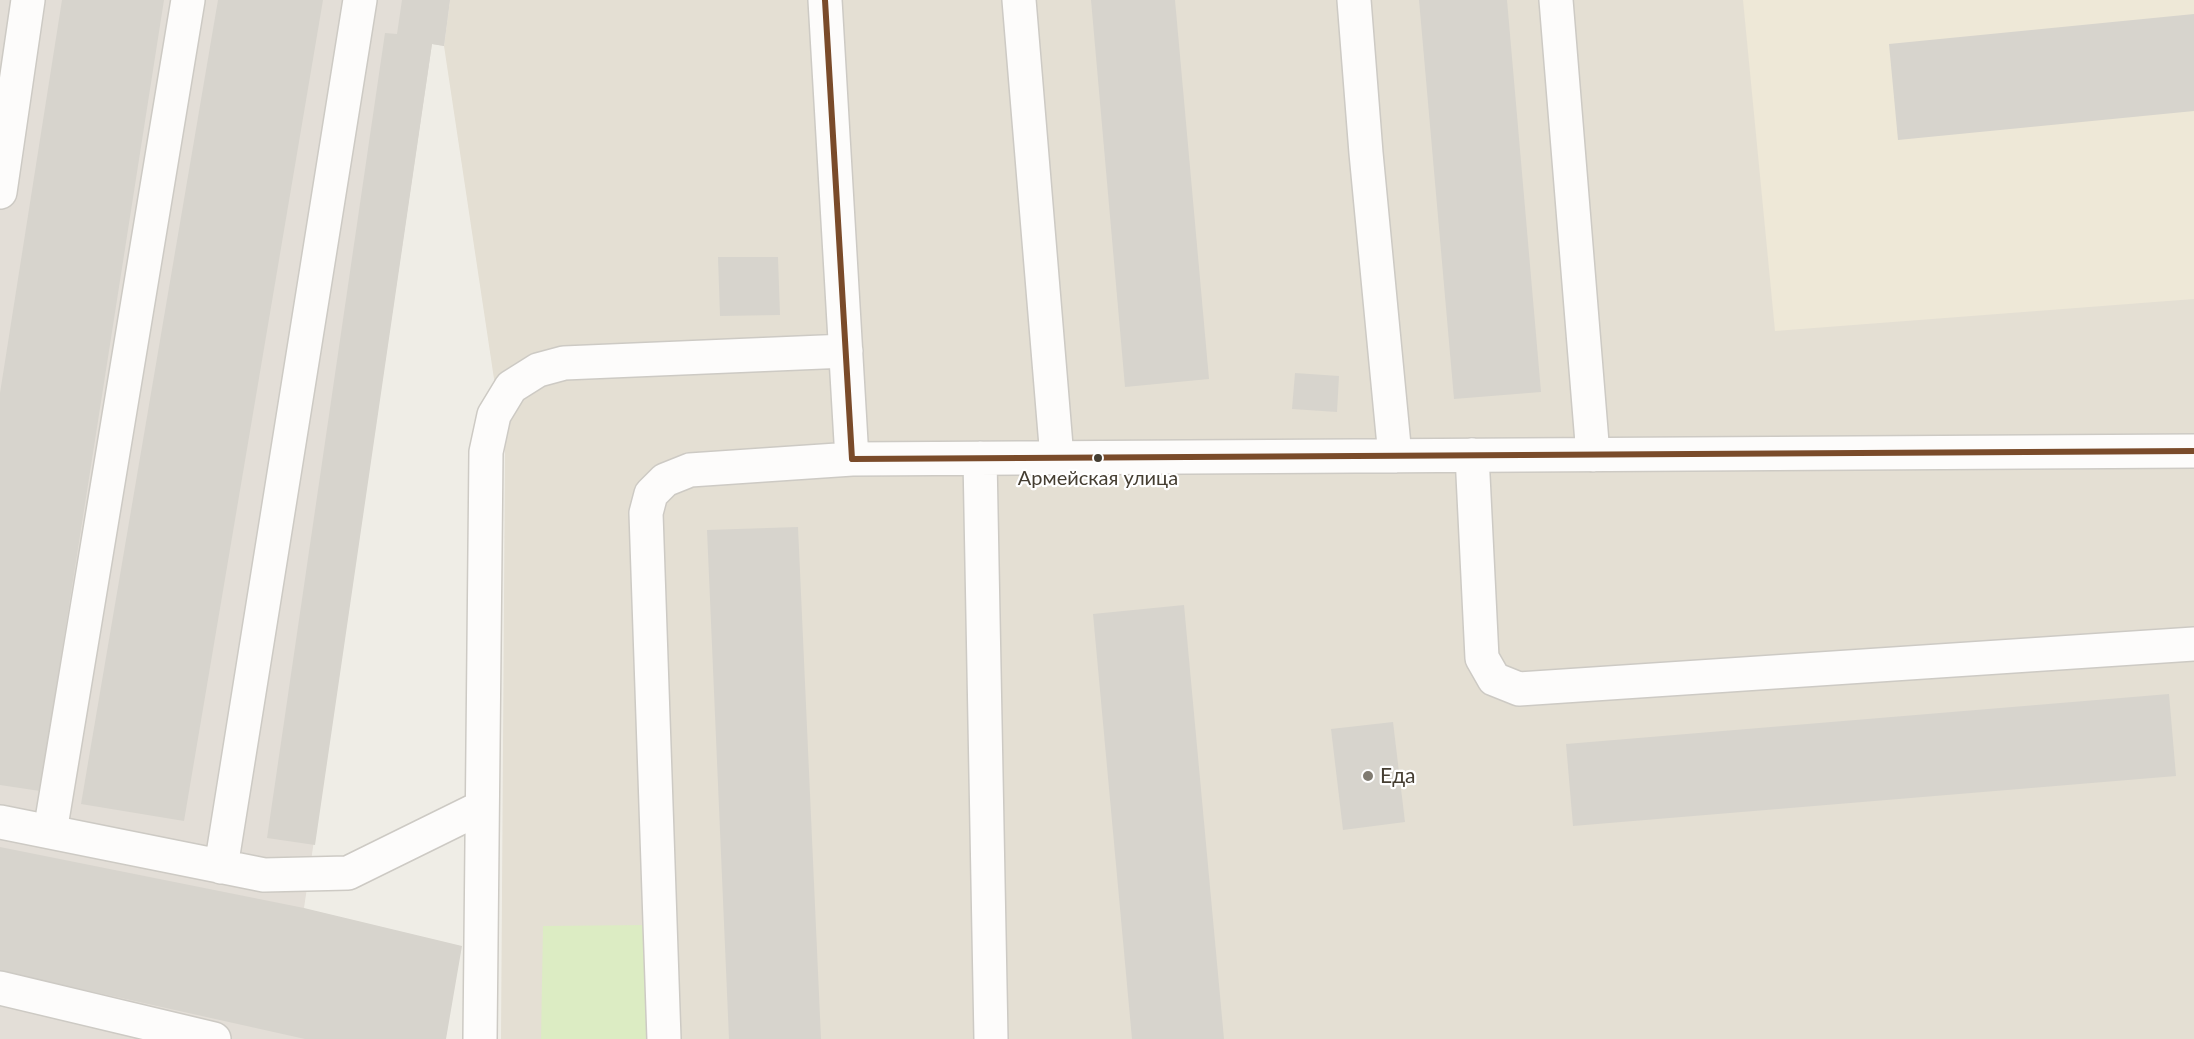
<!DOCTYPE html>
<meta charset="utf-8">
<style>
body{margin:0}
canvas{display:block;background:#efede6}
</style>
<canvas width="2194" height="1039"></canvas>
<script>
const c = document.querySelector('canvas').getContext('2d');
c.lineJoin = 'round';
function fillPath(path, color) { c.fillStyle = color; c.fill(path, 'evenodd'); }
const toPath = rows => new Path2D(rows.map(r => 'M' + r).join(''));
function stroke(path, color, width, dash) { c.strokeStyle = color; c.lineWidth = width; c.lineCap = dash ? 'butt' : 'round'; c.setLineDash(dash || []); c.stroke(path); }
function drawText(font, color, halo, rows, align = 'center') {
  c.font = font + ' Lato,sans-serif'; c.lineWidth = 4.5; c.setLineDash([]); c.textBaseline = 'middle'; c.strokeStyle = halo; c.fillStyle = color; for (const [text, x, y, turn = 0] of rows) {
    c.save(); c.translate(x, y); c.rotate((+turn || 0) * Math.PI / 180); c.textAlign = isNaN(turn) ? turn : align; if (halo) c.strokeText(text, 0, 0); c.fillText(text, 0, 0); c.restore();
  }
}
const residential = toPath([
 [450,0,2194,0,2194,1039,501,1039,505,452,444,46]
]);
const industrial = toPath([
 [0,0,450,0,444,46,432,44,304,908,446,1039,0,1039]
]);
const education = toPath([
 [1743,0,2194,0,2194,299,1775,331]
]);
const green = toPath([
 [645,925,651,1039,541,1039,543,926]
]);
const building = toPath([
 [62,0,164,0,40,791,0,785,0,393],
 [218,0,323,0,184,821,81,804],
 [402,0,450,0,444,46,432,44,315,845,267,838,385,33,397,34],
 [1091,0,1175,0,1209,379,1125,387],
 [1419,0,1507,0,1541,392,1454,399],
 [2194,14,2194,111,1898,140,1889,44],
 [718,257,778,257,780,315,720,316],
 [1295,373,1339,376,1337,412,1292,409],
 [798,527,821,1039,729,1039,707,530],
 [1184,605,1224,1039,1132,1039,1093,614],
 [2169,694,2176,776,1573,826,1566,744],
 [1393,722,1405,822,1343,830,1331,729],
 [0,847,304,908,462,946,446,1039,305,1039,0,971]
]);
const minor = toPath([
 [825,0,852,459,2194,451],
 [1019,0,1057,458],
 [1354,0,1366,153,1395,456],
 [1556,0,1593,455],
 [0,192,28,0],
 [1472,455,1482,658,1494,679,1519,689,2194,644],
 [980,458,991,1039],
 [0,822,264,875,348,873,482,807],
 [50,832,188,0],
 [221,867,360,0],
 [0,988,214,1039],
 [480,1039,486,452,494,415,511,387,538,370,564,363,846,351],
 [664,1039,646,513,651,494,665,480,690,470,852,459]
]);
const bus1 = toPath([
 [825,0,852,459,2194,451]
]);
const markers = [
 [1098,458,5,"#453e32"],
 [1368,776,6,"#807b71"]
];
const busNames = [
 ["Армейская улица",1098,479]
];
const poiNames = [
 ["Еда",1380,776]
];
fillPath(residential, '#e4dfd3');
fillPath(industrial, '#e3ded7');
fillPath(education, '#eee8d7');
fillPath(green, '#dcecc3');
fillPath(building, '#d7d4cd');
stroke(minor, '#cdcac4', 36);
stroke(minor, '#fdfcfb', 33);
stroke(bus1, '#7a4b2a', 6);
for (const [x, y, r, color] of markers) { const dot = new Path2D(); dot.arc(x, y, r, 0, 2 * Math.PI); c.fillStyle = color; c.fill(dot); stroke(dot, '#fff', 2); }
drawText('20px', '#453e32', '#fff', busNames);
drawText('21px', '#453e32', '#fff', poiNames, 'left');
</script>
